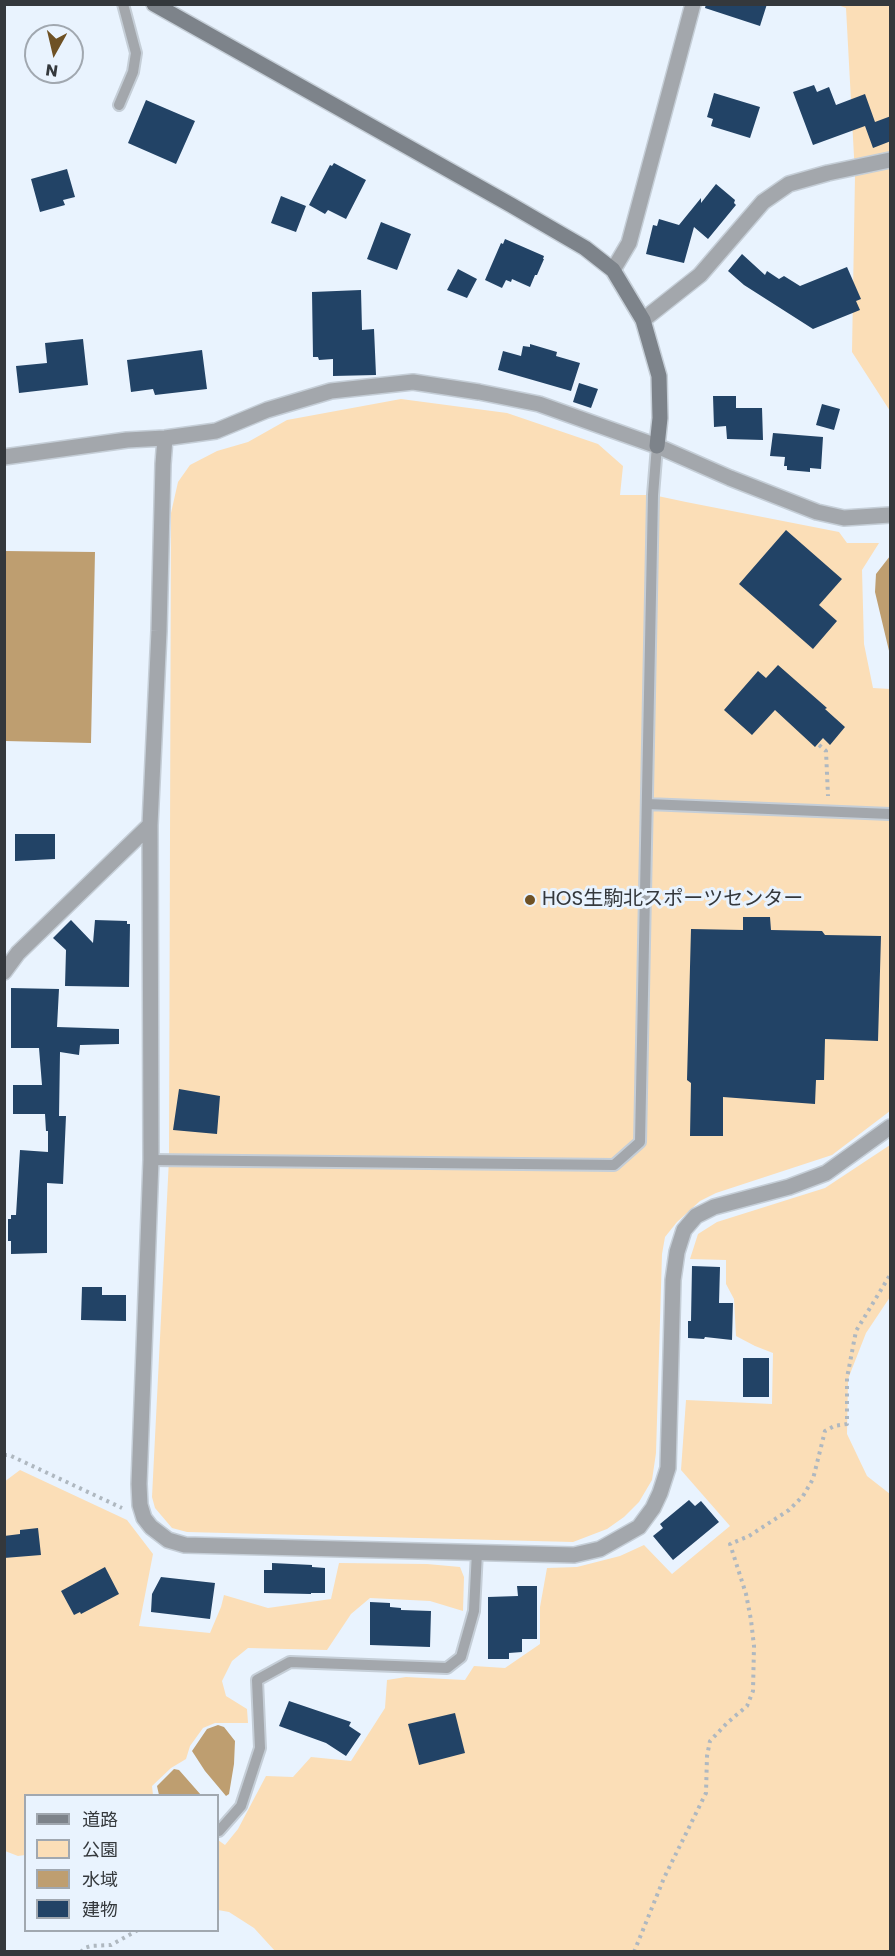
<!DOCTYPE html>
<meta charset="utf-8">
<style>
body{margin:0}
#map{position:relative;width:895px;height:1956px;overflow:hidden;background:#e9f3fe;font-family:Poppins,"Noto Sans JP",sans-serif}
canvas{display:block}
.frame{position:absolute;inset:0;border:6px solid #34383c;pointer-events:none}
.legend{position:absolute;left:24px;top:1794px;width:195px;height:138px;box-sizing:border-box;background:#e9f3fe;border:2px solid #a1a8b0;margin:0;padding:8px 10px;list-style:none;font-size:18px;color:#34383c}
.legend li{display:flex;align-items:center;gap:12px;height:30px}
.legend b{width:30px;border:2px solid #a1a8b0}
.north{position:absolute;left:24px;top:24px;width:60px;height:60px;box-sizing:border-box;background:#e9f3fe;border:2px solid #a1a8b0;border-radius:50%;rotate:188deg;font-size:16px;font-weight:700;line-height:24px;text-align:center;color:#34383c}
.north::after{content:'';display:block;margin:auto;width:21px;height:27px;background:#6e5124;clip-path:polygon(50% 0,100% 100%,50% 72%,0 100%)}
</style>
<div id="map">
<canvas width="895" height="1956"></canvas>
<div class="frame"></div>
<ul class="legend">
<li><b style="height:8px;background:#7d838a"></b>道路</li>
<li><b style="height:16px;background:#fbdeb7"></b>公園</li>
<li><b style="height:16px;background:#be9e70"></b>水域</li>
<li><b style="height:16px;background:#224366"></b>建物</li>
</ul>
<div class="north">N</div>
</div>
<script>
const c = document.querySelector('canvas').getContext('2d');
c.lineJoin = 'round';
function fillPath(path, color) { c.fillStyle = color; c.fill(path, 'evenodd'); }
const toPath = rows => new Path2D(rows.map(r => 'M' + r).join(''));
function stroke(path, color, width, dash) { c.strokeStyle = color; c.lineWidth = width; c.lineCap = dash ? 'butt' : 'round'; c.setLineDash(dash || []); c.stroke(path); }
function drawText(font, color, halo, rows, align = 'center') {
  c.font = font + ' Poppins,"Noto Sans JP",sans-serif'; c.lineWidth = 6; c.setLineDash([]); c.textBaseline = 'middle'; c.strokeStyle = halo; c.fillStyle = color; for (const [text, x, y, turn = 0] of rows) {
    c.save(); c.translate(x, y); c.rotate((+turn || 0) * Math.PI / 180); c.textAlign = isNaN(turn) ? turn : align; if (halo) c.strokeText(text, 0, 0); c.fillText(text, 0, 0); c.restore();
  }
}
const green = toPath([
 [838,5,890,5,890,411,852,352,855,175,846,8],
 [401,399,507,413,598,444,623,466,620,495,653,495,686,502,839,532,847,543,879,543,862,570,864,644,873,688,890,689,890,1111,832,1155,716,1193,700,1201,677,1222,665,1237,662,1254,656,1453,652,1480,639,1502,624,1517,607,1529,573,1542,187,1532,172,1528,155,1508,152,1497,169,1159,171,513,178,482,190,465,217,451,248,442,287,420],
 [890,1145,890,1297,866,1333,848,1379,847,1434,867,1476,890,1494,890,1951,275,1951,254,1928,229,1912,218,1910,218,1840,225,1845,238,1829,266,1776,293,1777,311,1757,351,1761,385,1708,387,1680,406,1677,465,1680,474,1666,505,1668,540,1644,540,1607,547,1568,577,1567,620,1556,644,1545,672,1574,730,1526,681,1470,686,1400,772,1404,773,1353,755,1346,736,1336,734,1299,726,1284,726,1260,690,1259,698,1234,717,1222,825,1188],
 [20,1470,127,1520,153,1554,139,1626,210,1633,221,1607,224,1595,268,1608,331,1599,339,1563,427,1564,460,1567,464,1577,463,1611,430,1601,370,1598,351,1614,327,1650,248,1648,232,1661,222,1681,226,1696,247,1709,248,1723,215,1723,203,1728,190,1746,186,1759,171,1768,152,1786,153,1795,26,1796,25,1855,18,1856,5,1851,4,1482]
]);
const water = toPath([
 [5,551,95,552,91,743,5,741],
 [890,556,890,655,875,592,876,574],
 [218,1725,224,1727,235,1741,234,1764,229,1794,226,1796,205,1771,192,1751,207,1729],
 [174,1769,179,1770,201,1795,159,1795,157,1786]
]);
const building = toPath([
 [706,4,767,4,760,26,705,8],
 [814,85,817,92,829,87,836,105,865,94,875,122,891,116,891,141,873,148,865,126,813,145,793,92],
 [714,93,760,107,750,138,711,126,713,119,707,117],
 [146,100,195,121,176,164,128,143],
 [334,163,366,180,346,219,328,210,325,214,309,205,330,165,332,166],
 [67,169,75,197,63,200,65,205,40,212,31,179],
 [716,184,735,200,734,203,736,205,708,239,694,227,684,263,646,254,653,225,657,226,659,219,679,225,701,198,701,203],
 [281,196,306,206,296,232,271,223],
 [381,222,411,234,397,270,367,259],
 [505,239,544,256,543,259,544,259,537,275,535,275,530,287,512,279,511,282,506,280,502,288,485,280,501,243,503,244],
 [742,254,765,275,767,271,779,279,784,276,800,286,847,267,861,299,856,301,860,310,813,329,744,285,728,271],
 [458,269,477,279,467,298,447,290],
 [361,290,362,330,374,329,376,375,333,376,333,359,319,360,318,357,313,357,312,292],
 [83,339,88,385,19,393,16,366,47,363,45,343],
 [530,344,557,352,556,356,580,363,571,391,498,370,503,351,521,356,523,346,530,347],
 [202,350,207,389,155,395,153,389,131,392,127,360],
 [579,383,598,389,591,408,573,402],
 [713,396,736,396,736,408,762,408,763,440,727,439,726,426,714,427],
 [822,404,840,409,834,430,816,425],
 [773,433,823,437,821,469,810,468,810,472,787,470,787,466,784,466,785,457,770,456],
 [786,530,842,579,819,605,837,621,813,649,739,584],
 [778,665,827,708,825,709,845,727,830,745,823,738,815,747,775,710,752,735,724,710,758,671,766,678],
 [15,834,55,834,55,859,15,861],
 [743,917,770,917,771,930,822,931,825,935,881,936,878,1041,825,1039,824,1080,816,1080,815,1104,723,1097,723,1136,690,1136,691,1083,687,1080,691,929,743,930],
 [71,920,93,943,95,920,127,921,127,924,130,924,129,987,65,986,66,950,53,938],
 [11,988,59,989,57,1027,119,1029,119,1044,80,1045,79,1055,60,1052,59,1116,66,1116,63,1184,47,1183,47,1253,11,1254,11,1241,8,1241,8,1219,11,1219,11,1215,16,1215,20,1150,48,1152,48,1131,46,1131,45,1114,13,1114,13,1085,42,1085,39,1048,11,1048],
 [179,1089,220,1096,217,1134,173,1130],
 [692,1266,720,1267,719,1303,733,1303,732,1340,705,1337,704,1339,688,1338,688,1321,691,1321],
 [82,1287,102,1287,102,1295,126,1295,126,1321,81,1320],
 [743,1358,769,1358,769,1397,743,1397],
 [689,1500,695,1506,701,1501,719,1522,673,1560,653,1536,663,1528,660,1524],
 [38,1528,41,1555,4,1558,4,1536,20,1534,20,1530],
 [272,1563,312,1565,312,1567,325,1568,325,1593,311,1593,311,1594,264,1593,264,1570,272,1570],
 [105,1567,119,1594,81,1614,80,1612,74,1615,61,1591],
 [161,1577,215,1583,210,1619,151,1612,152,1594],
 [517,1586,537,1586,537,1639,522,1639,522,1652,509,1653,509,1659,488,1659,488,1597,518,1596],
 [370,1602,390,1603,390,1607,401,1608,401,1610,431,1611,430,1647,370,1645],
 [289,1701,351,1722,349,1726,361,1734,346,1756,326,1743,279,1726],
 [455,1713,465,1753,419,1765,408,1724]
]);
const path = toPath([
 [819,745,826,751,828,796],
 [4,1455,9,1455,122,1508],
 [81,1952,84,1948,91,1946,111,1945,138,1930],
 [634,1952,664,1878,706,1793,707,1756,710,1741,727,1723,747,1706,753,1691,754,1646,751,1620,746,1594,730,1544,749,1536,789,1510,803,1496,813,1479,825,1431,834,1426,847,1424,847,1378,856,1331,890,1275]
]);
const lane = toPath([
 [119,105,133,72,136,53,123,4],
 [647,804,890,814],
 [151,1160,614,1165,640,1142,653,495,657,446],
 [219,1831,241,1806,260,1748,257,1680,290,1662,447,1668,461,1657,474,1611,477,1552]
]);
const street = toPath([
 [613,270,629,243,693,4],
 [643,320,700,275,763,202,789,184,828,173,890,160],
 [165,438,163,464,159,631,150,825,151,1160,139,1484,140,1505,144,1518,151,1527,168,1540,185,1545,574,1555,600,1549,639,1527,653,1508,660,1493,668,1468,673,1280,677,1252,684,1230,696,1216,714,1207,789,1187,826,1173,890,1127],
 [4,457,127,440,165,438,216,431,267,410,331,391,413,382,479,392,539,404,657,446,730,478,817,512,844,518,890,515],
 [4,972,18,953,150,825]
]);
const secondary = toPath([
 [154,4,511,205,585,248,613,270,643,320,659,376,660,418,657,446]
]);
const markers = [
 [530,900,6,"#6e5124"]
];
const poiNames = [
 ["HOS生駒北スポーツセンター",542,900]
];
fillPath(green, '#fbdeb7');
fillPath(water, '#be9e70');
fillPath(building, '#224366');
stroke(lane, '#c5ced7', 14);
stroke(street, '#c5ced7', 18);
stroke(secondary, '#c5ced7', 18);
stroke(path, '#afb8c0', 4, [3, 4.5]);
stroke(lane, '#a3a7ac', 10);
stroke(street, '#a3a7ac', 15);
stroke(secondary, '#7d838a', 15);
for (const [x, y, r, color] of markers) { const dot = new Path2D(); dot.arc(x, y, r, 0, 2 * Math.PI); c.fillStyle = color; c.fill(dot); stroke(dot, '#e9f3fe', 2); }
drawText('20px', '#34383c', '#e9f3fe', poiNames, 'left');
</script>
